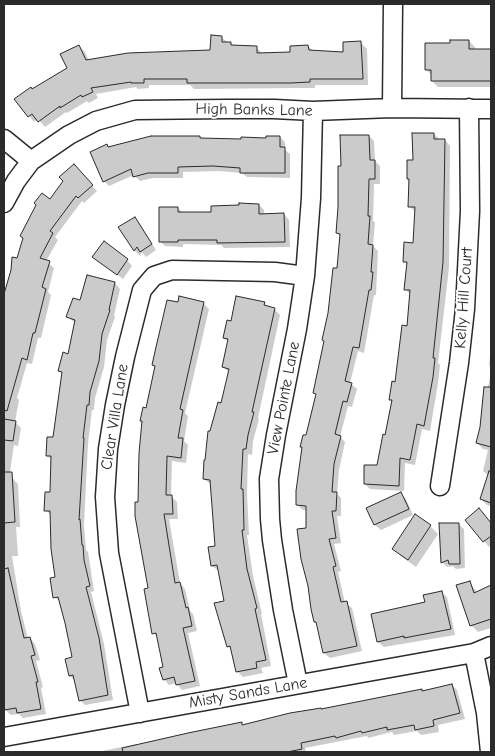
<!DOCTYPE html>
<style>
body{margin:0}
#map{position:relative;width:495px;height:756px;overflow:hidden;background:#fff;font-family:"Comic Neue",sans-serif}
canvas{display:block}
.frame{position:absolute;inset:0;border:5px solid #2b2b2b;pointer-events:none}
</style>
<div id="map">
<canvas width="495" height="756"></canvas>
<div class="frame"></div>
</div>
<script>
const c = document.querySelector('canvas').getContext('2d');
c.lineJoin = 'round';
function fillPath(path, color) { c.fillStyle = color; c.fill(path, 'evenodd'); }
const toPath = rows => new Path2D(rows.map(r => 'M' + r).join(''));
function stroke(path, color, width, dash) { c.strokeStyle = color; c.lineWidth = width; c.lineCap = dash ? 'butt' : 'round'; c.setLineDash(dash || []); c.stroke(path); }
function drawText(font, color, halo, rows, align = 'center') {
  c.font = font + ' "Comic Neue",sans-serif'; c.lineWidth = 4; c.setLineDash([]); c.textBaseline = 'middle'; c.strokeStyle = halo; c.fillStyle = color; for (const [text, x, y, turn = 0] of rows) {
    c.save(); c.translate(x, y); c.rotate((+turn || 0) * Math.PI / 180); c.textAlign = isNaN(turn) ? turn : align; if (halo) c.strokeText(text, 0, 0); c.fillText(text, 0, 0); c.restore();
  }
}
const shadow = toPath([
 [221,37,234,47,256,47,263,54,291,53,308,46,314,52,345,53,361,43,367,49,368,85,315,85,315,88,298,88,194,89,190,85,149,85,149,88,138,89,136,87,96,94,98,98,89,103,87,101,67,113,66,112,45,127,38,119,34,122,29,116,32,91,69,68,79,46,85,52,89,61,212,51],
 [469,41,475,47,475,50,491,50,491,87,438,87,432,81,432,76,426,69,451,45],
 [434,134,440,140,445,140,450,146,449,268,438,363,440,365,438,383,430,431,422,429,415,465,405,463,404,491,370,489,365,484,378,467,386,436,393,403,390,399,397,383,408,327,411,295,405,289,408,265,404,261,415,244,416,212,409,206,408,161,414,161],
 [369,136,374,141,375,161,380,166,380,184,374,184,373,221,375,222,373,246,378,251,376,295,374,295,364,353,358,351,350,383,357,389,352,407,348,406,340,437,345,442,339,470,337,494,341,498,341,516,337,516,341,543,334,544,341,571,338,572,345,603,352,608,362,651,330,658,324,653,319,625,315,622,307,529,307,510,303,510,297,505,306,437,317,395,314,393,338,270,341,236,337,233,342,167],
 [280,137,285,142,285,150,290,154,290,178,247,177,242,173,219,171,183,172,183,178,153,178,140,181,134,175,109,186,104,181,107,146,109,148,200,138,201,139,268,139],
 [79,171,97,191,84,203,82,201,55,237,58,240,46,261,54,268,48,292,51,295,41,338,38,338,32,364,27,363,17,398,19,400,15,422,21,428,18,446,14,445,9,479,13,479,18,484,20,527,16,527,18,556,12,556,21,611,28,639,30,638,35,644,40,660,36,661,43,687,41,688,46,714,23,718,19,714,11,715,5,710,4,697,4,315,18,260,50,201],
 [259,205,264,210,264,215,284,214,289,220,290,247,224,248,221,245,183,244,183,247,165,246,160,241,178,208,183,213,212,213],
 [134,218,140,224,156,250,146,257,142,252,140,256,135,251,120,227],
 [127,260,132,266,123,279,99,262],
 [115,283,120,289,114,316,115,317,107,340,104,367,95,398,94,410,92,410,88,444,84,525,86,550,88,552,94,591,91,592,104,644,113,700,85,705,80,700,76,682,70,676,67,660,74,658,61,602,55,597,56,578,52,516,46,510,51,493,52,460,47,455,54,438,63,374,60,371,69,355,75,323,68,317,81,302],
 [179,304,204,304,209,309,185,413,188,416,184,441,188,445,186,463,172,461,171,496,177,502,178,519,169,519,180,583,185,589,190,611,193,614,197,631,188,633,200,686,182,690,176,683,169,685,164,679,164,668,158,638,154,633,139,503,147,409,156,368,153,365],
 [264,304,268,307,274,309,280,315,258,418,259,419,253,441,252,455,248,454,247,494,249,535,247,535,253,576,262,614,261,614,271,666,261,668,263,673,243,677,237,671,233,651,228,646,225,602,219,571,212,566,216,547,212,485,204,479,230,373,223,367,229,342,224,338,232,323],
 [491,347,491,367,489,365],
 [491,372,491,506,487,505,481,499,489,476,483,471,488,450,483,449,477,443],
 [401,494,406,499,413,515,381,530,375,525,368,509],
 [484,515,491,524,491,545,489,547,467,520],
 [458,524,464,529,465,568,456,569,453,566,447,567,442,562],
 [430,526,438,534,416,567,402,557,394,549],
 [469,582,477,592,491,586,491,628,478,632,471,625],
 [441,592,447,597,455,635,384,647,378,642],
 [452,685,457,690,465,719,438,725,439,732,421,735,417,731,394,735,392,732,368,738,367,736,305,748,306,752,97,752,137,744,138,745,241,724,243,726,421,690,423,692]
]);
const building = toPath([
 [211,35,222,36,222,42,231,42,231,45,257,46,257,53,290,52,290,46,308,45,309,50,343,52,343,42,361,41,363,79,310,79,310,82,291,83,187,83,187,79,144,79,144,83,131,83,131,82,91,88,93,92,82,97,81,95,60,108,60,106,38,122,32,114,28,117,14,99,31,87,32,89,67,68,60,54,79,45,86,60,128,53,210,50,211,35],
 [450,40,469,40,469,49,491,49,491,81,431,81,431,70,425,70,425,43,450,43,450,40],
 [412,133,434,133,434,139,445,139,443,262,433,358,435,358,433,377,424,426,417,424,410,460,400,458,399,486,364,484,364,465,377,465,383,434,385,435,392,400,389,400,392,381,395,382,402,325,407,326,410,290,404,290,407,262,403,262,404,242,413,243,415,207,408,207,409,179,407,179,407,160,413,160,412,133],
 [340,135,369,135,370,160,375,160,375,179,369,179,368,216,370,216,368,244,373,245,371,272,373,272,371,290,369,290,359,348,353,347,345,381,352,383,347,402,343,401,335,434,341,436,334,464,332,492,337,492,336,511,332,511,336,538,329,539,336,566,333,567,341,602,347,601,357,646,323,653,316,622,314,622,311,609,308,586,301,559,297,529,306,528,306,506,296,505,296,491,302,447,300,447,303,435,306,435,316,394,313,393,324,341,322,340,328,313,333,268,337,268,340,234,336,233,338,207,338,166,341,166,340,135],
 [151,136,200,136,200,138,241,139,241,137,266,138,266,136,280,136,280,147,285,147,285,173,240,173,240,168,213,166,178,167,178,173,148,173,133,177,131,169,103,182,90,152,107,144,108,147,151,136],
 [74,164,93,185,78,198,76,196,50,231,53,233,40,258,50,261,42,287,46,289,35,333,33,333,27,360,22,358,7,411,4,410,4,294,11,270,12,257,17,258,23,238,20,236,36,205,34,203,42,193,50,199,63,181,59,177,74,164],
 [239,203,259,204,259,214,284,213,285,242,217,243,217,240,178,240,178,242,159,242,159,207,178,207,178,212,211,212,211,206,239,205,239,203],
 [135,217,152,244,140,252,137,247,134,251,118,227,135,217],
 [104,241,128,259,117,275,92,257,104,241],
 [87,275,115,282,109,310,110,310,102,334,99,361,90,392,89,405,87,405,83,438,84,438,79,520,80,519,82,545,83,545,84,560,90,586,86,587,99,638,108,695,79,701,73,675,69,676,65,659,72,657,65,623,58,597,53,598,50,578,55,577,51,549,50,511,44,511,45,492,50,492,51,456,46,456,47,437,53,437,62,372,58,371,63,352,68,354,75,320,66,317,73,298,80,300,87,275],
 [179,296,204,302,180,409,183,410,178,438,183,438,181,458,167,456,166,495,172,495,173,514,164,514,175,583,180,582,186,608,188,607,192,626,183,628,195,681,176,685,174,677,163,680,159,668,163,667,156,633,152,634,144,589,148,588,135,516,135,502,138,502,139,453,142,421,140,421,143,407,146,408,155,366,152,365,156,347,167,300,178,302,179,296],
 [236,296,265,302,264,305,275,308,252,412,254,412,248,435,246,449,243,449,241,489,243,489,244,530,242,530,247,569,257,608,255,609,266,660,256,662,257,668,236,672,230,646,227,647,214,603,224,601,217,565,211,566,208,547,215,546,210,480,203,479,204,460,205,460,208,431,210,431,218,402,221,403,229,369,222,367,228,339,223,338,227,320,231,321,236,296],
 [484,387,491,387,491,447,476,443,480,427,484,387],
 [4,419,16,421,13,441,4,440,4,419],
 [489,471,491,472,491,503,480,499,489,471],
 [4,472,12,472,15,522,4,523,4,472],
 [401,492,409,509,374,525,366,508,401,492],
 [479,508,491,523,491,536,483,542,465,520,479,508],
 [415,514,431,525,408,560,392,549,415,514],
 [439,523,459,523,460,564,449,564,448,560,441,563,439,523],
 [8,568,24,638,30,637,35,655,31,656,38,682,36,682,41,709,17,713,16,708,4,710,4,569,8,568],
 [470,581,474,593,491,585,491,619,470,626,456,585,470,581],
 [442,591,451,629,404,638,404,636,377,642,371,614,425,602,423,595,442,591],
 [452,684,460,713,433,720,434,726,415,730,414,725,387,730,387,727,362,733,361,731,336,738,335,736,301,743,302,749,287,752,123,752,122,748,188,733,242,722,242,725,290,713,321,708,321,709,422,689,422,691,452,684]
]);
const minor = toPath([
 [392,108,393,4],
 [4,139,31,161],
 [4,203,16,181,31,161,69,135,96,121,135,110,226,109,274,109,313,111,392,108,491,109],
 [440,486,459,363,465,309,470,211,469,108],
 [474,653,486,713,490,752],
 [298,684,283,610,272,540,270,519,269,479,276,435,297,329,305,276,311,198,313,111],
 [140,713,109,553,105,497,108,449,115,405,125,357,142,290,154,276,172,270,275,272,305,276],
 [4,737,474,653,491,646]
]);
const streetNames = [
 ["High Banks Lane",254,110,1],
 ["Kelly Hill Court",464,298,-86],
 ["View Pointe Lane",284,398,-79],
 ["Clear Villa Lane",115,417,-81],
 ["Misty Sands Lane",248,693,-10]
];
fillPath(shadow, '#0003');
fillPath(building, '#cbcbcb');
stroke(building, '#2b2b2b', 1);
stroke(minor, '#2b2b2b', 21);
stroke(minor, '#fff', 18);
drawText('16px', '#2b2b2b', '#fff', streetNames);
</script>
